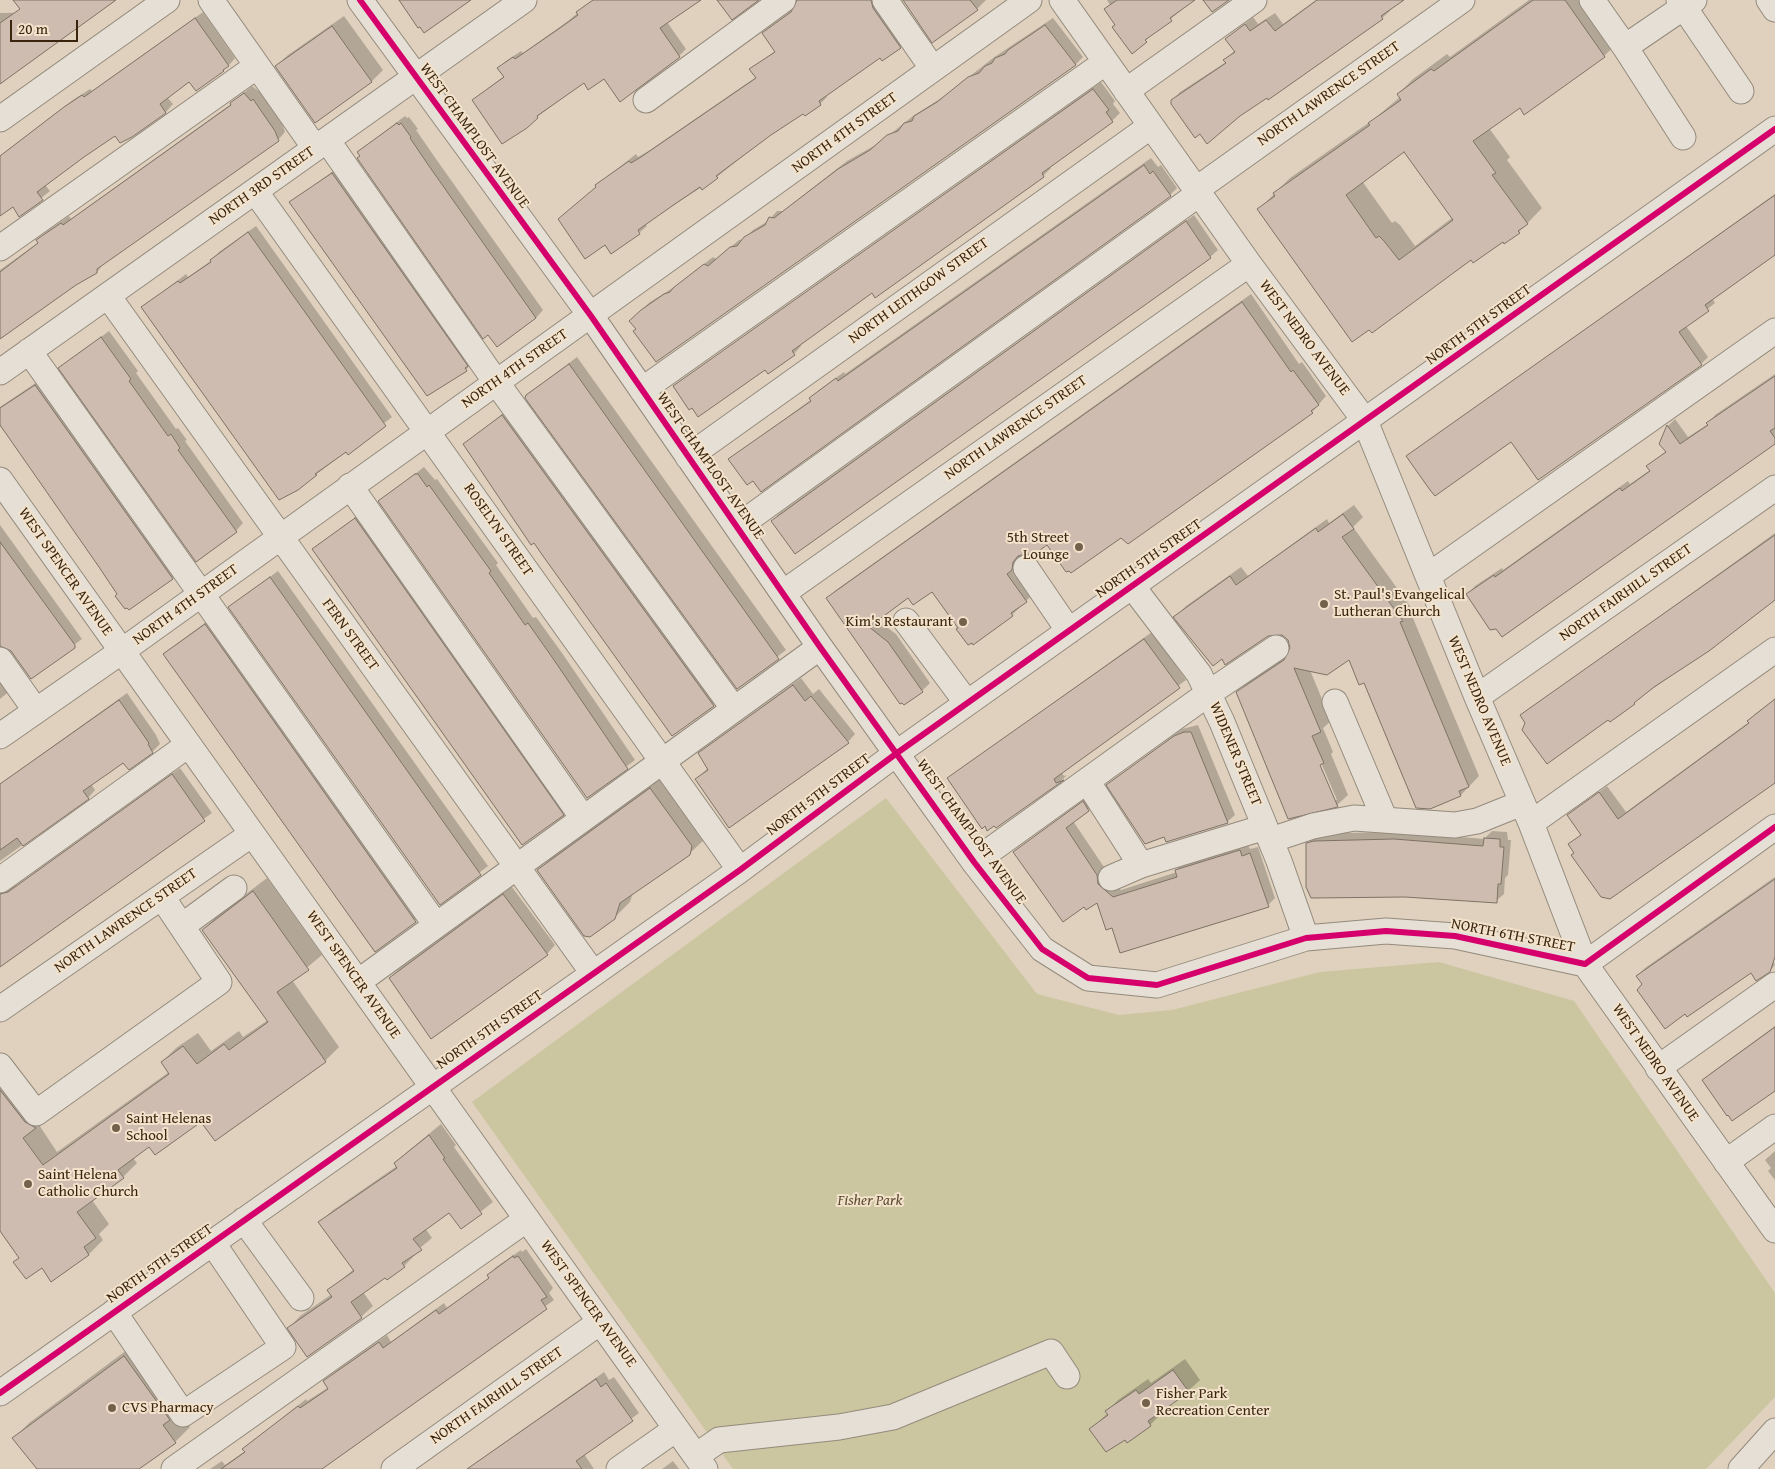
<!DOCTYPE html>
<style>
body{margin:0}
#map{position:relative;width:1775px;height:1469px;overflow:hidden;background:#dfd1bd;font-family:"Gentium Book Plus",serif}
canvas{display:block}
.scale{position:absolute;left:10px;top:20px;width:68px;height:22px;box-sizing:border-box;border:2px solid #3b240e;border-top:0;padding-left:6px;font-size:15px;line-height:18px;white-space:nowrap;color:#3b240e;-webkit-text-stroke:4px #f3e3cc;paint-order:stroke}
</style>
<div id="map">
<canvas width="1775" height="1469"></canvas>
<div class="scale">20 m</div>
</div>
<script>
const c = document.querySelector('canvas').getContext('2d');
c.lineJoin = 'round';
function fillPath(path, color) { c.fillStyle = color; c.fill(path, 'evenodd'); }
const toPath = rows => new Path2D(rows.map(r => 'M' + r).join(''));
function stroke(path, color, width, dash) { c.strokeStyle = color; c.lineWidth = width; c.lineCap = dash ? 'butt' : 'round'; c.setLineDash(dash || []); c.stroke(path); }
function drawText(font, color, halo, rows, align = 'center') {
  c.font = font + ' "Gentium Book Plus",serif'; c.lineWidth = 4; c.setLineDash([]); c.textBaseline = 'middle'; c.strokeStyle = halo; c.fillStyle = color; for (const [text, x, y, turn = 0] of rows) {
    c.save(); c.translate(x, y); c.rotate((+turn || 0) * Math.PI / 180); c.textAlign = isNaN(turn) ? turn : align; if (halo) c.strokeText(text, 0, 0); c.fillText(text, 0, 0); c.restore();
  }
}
const green = toPath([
 [886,798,1037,994,1119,1015,1172,1010,1320,972,1439,962,1574,1001,1775,1293,1775,1397,1706,1469,733,1469,472,1102]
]);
const shadow = toPath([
 [593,0,699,0,667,22,686,49,679,56,584,82,537,117,473,100,504,76,499,68,506,61,521,51,523,53,568,21],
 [798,0,880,0,907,40,900,47,880,56,826,95,827,97,820,104,803,112,770,134,717,177,645,224,647,226,640,232,596,186,636,154,638,157,650,150,756,77,751,69,775,51,763,34,794,9],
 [904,0,986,0,977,9],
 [1107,0,1193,0,1132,52,1105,9,1110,5],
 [1316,0,1401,0,1389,9,1390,11,1382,18,1267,96,1172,101,1180,92,1226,62,1225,60,1235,50,1226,39,1253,17,1258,24,1275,13,1283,24],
 [1529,0,1591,0,1620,41,1604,56,1525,113,1520,106,1489,128,1510,157,1507,160,1542,208,1519,232,1472,259,1372,331,1259,209,1290,178,1374,119,1400,97,1398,94,1413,79,1447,54,1450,57],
 [1404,150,1452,218,1415,246,1400,225,1395,221,1392,223,1362,181],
 [52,12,0,81,0,13],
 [203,12,235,58,231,63,197,90,190,80,167,97,173,104,166,112,121,141,115,134,45,185,50,191,20,215,13,206,0,216,0,156,73,100,90,89,92,91],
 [344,16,383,70,372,81,315,121,276,66,288,55],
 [1053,18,1083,57,1076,64,656,361,637,329,638,313,650,302,676,286,713,257,716,259,739,240,744,239,753,230,768,221,777,211,783,211,847,161,879,143,913,116,946,95,993,58],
 [1101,82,1115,101,1113,104,1120,113,1112,121,1049,166,1051,168,1043,176,876,296,872,291,800,344,801,346,794,354,766,368,675,386],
 [252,86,261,93,282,123,285,132,278,140,104,263,97,272,75,283,0,337,0,270,39,242,38,240,45,233,69,216,71,219,231,104],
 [405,116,407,118,409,117,418,129,416,130,436,159,543,310,536,318,358,152],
 [1151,158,1158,167,1161,165,1177,188,1170,195,753,480,730,459,812,399,818,391,844,372,845,374],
 [340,166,473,362,466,370,291,202],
 [1775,194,1775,253,1712,298,1715,303,1686,326,1708,357,1701,364,1539,479,1512,440,1408,456],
 [1194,215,1218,250,1210,257,795,552,772,521,780,513],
 [256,226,392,417,297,489,143,307,186,274,188,277,212,260,219,252],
 [1251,294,1299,364,1302,362,1326,396,1312,412,1121,536,1048,544,1020,554,1020,561,1034,593,1012,615,960,627,932,590,908,597,877,620,896,634,930,683,922,691,828,598,836,590],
 [109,331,138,371,136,373,176,429,178,428,187,440,185,441,243,523,236,531,60,368],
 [577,357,786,650,738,687,527,395],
 [1775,374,1775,442,1468,594,1475,586,1502,568,1503,570,1628,481,1630,484,1650,470,1648,466,1666,451,1661,443,1668,426,1675,419,1688,437,1708,424,1715,415],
 [43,378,180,571,172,578,100,566,32,467,0,426,0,407],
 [510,408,721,698,713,705,544,555,465,444],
 [424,467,435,480,437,479,498,563,496,565,533,618,536,617,562,653,635,760,587,797,380,501],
 [1354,505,1363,517,1353,527,1412,609,1410,611,1479,776,1461,795,1430,808,1364,682,1349,658,1310,670,1331,721,1323,728,1333,752,1331,754,1348,795,1337,805,1237,693,1248,682,1291,652,1292,646,1289,639,1276,632,1223,658,1175,617,1186,606,1241,567,1248,576,1327,519,1329,523],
 [1319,758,1337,800,1334,800,1317,759],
 [363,512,570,807,563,814,313,549],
 [0,525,82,639,31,677,7,646,0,645],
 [1775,533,1775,599,1708,650,1547,763,1522,716],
 [278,571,488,866,440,903,229,607],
 [213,617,423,914,375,950,164,653],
 [1152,632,1186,680,1061,772,1064,776,1067,775,1063,779,996,827,949,778],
 [0,665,11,690,0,699],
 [801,678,813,694,819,689,855,734,848,742,696,779,708,768,700,753,708,746],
 [127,693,156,735,160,744,152,752,124,761,91,784,95,790,88,798,0,861,0,784],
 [1775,699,1775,780,1576,852,1570,844,1582,834,1569,815,1607,786,1626,812,1749,722,1755,714],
 [1198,725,1235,815,1227,822,1165,835,1108,785,1182,729],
 [180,768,212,813,0,966,0,884,10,887,17,885],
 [666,773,705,839,689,854,633,893,630,902,614,918,539,870,554,855],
 [1091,795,1096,803,1073,821,1104,867,1105,877,1121,890,1177,872,1176,870,1184,862,1247,843,1250,849,1258,847,1275,898,1268,905,1112,927,1098,901,1014,852],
 [1492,831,1507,832,1508,840,1511,840,1508,875,1505,878,1504,894,1496,901,1307,844,1315,836,1343,833,1403,832,1484,839],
 [1775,877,1775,953,1771,955,1775,965,1770,971,1643,984,1637,976,1645,968],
 [267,878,322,955,292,980,339,1047,325,1061,215,1139,202,1121,150,1146,133,1158,137,1163,123,1177,92,1200,109,1224,99,1234,103,1240,89,1254,52,1280,42,1266,15,1262,20,1257,0,1229,0,1066,57,1152,169,1072,162,1062,176,1048,198,1033,211,1051,239,1031,243,1037,268,1020,203,930,217,916],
 [512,887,555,945,547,954,390,978,399,969],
 [1775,1026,1775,1089,1704,1080,1711,1073],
 [441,1124,456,1145,454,1147,493,1202,461,1227,449,1211,425,1228,432,1238,414,1253,415,1255,404,1266,385,1276,363,1292,373,1306,361,1317,289,1328,300,1316,332,1294,329,1290,354,1269,320,1222,332,1211,397,1166,395,1164,407,1152],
 [1775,1151,1775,1180,1768,1171,1771,1168,1765,1160],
 [526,1249,553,1288,549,1293,554,1300,319,1469,210,1469,222,1461,225,1465,245,1451,252,1442,306,1399,307,1401,329,1387,325,1381,332,1374,387,1335,391,1342,444,1303,447,1308,490,1277,489,1275,496,1267,521,1250,522,1252],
 [139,1341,190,1427,175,1442,137,1469,38,1469,14,1438,29,1423],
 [1185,1359,1200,1380,1188,1391,1160,1411,1161,1414,1150,1425,1125,1438,1091,1429,1108,1413,1107,1411,1118,1400,1148,1379,1151,1383],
 [604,1372,609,1380,614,1377,639,1413,584,1454,594,1469,467,1469],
 [673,1461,679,1469,662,1469]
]);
const building = toPath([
 [13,0,116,0,0,84,0,23,20,9,13,0],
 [399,0,471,0,424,33,420,27,418,28,399,0],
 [593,0,701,0,660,28,680,57,620,102,604,79,588,90,584,83,537,116,538,118,527,128,502,144,472,100,504,77,497,68,513,57,515,59,560,28,578,15,576,12,593,0],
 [717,0,759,0,732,20,717,0],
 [797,0,871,0,873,8,901,48,882,61,880,58,819,101,821,105,805,116,803,114,771,135,716,176,718,178,702,190,700,187,672,206,638,230,640,234,611,254,605,245,585,259,558,219,596,187,595,185,629,161,631,163,641,157,756,78,749,69,775,52,762,33,791,12,797,0],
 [903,0,970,0,978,10,932,43,903,0],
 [1117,0,1195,0,1170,18,1172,21,1145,40,1147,42,1132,54,1112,27,1115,25,1104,9,1117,0],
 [1203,0,1229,0,1212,12,1203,0],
 [1317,0,1404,0,1381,16,1383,19,1268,100,1267,98,1240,116,1207,144,1200,134,1195,138,1171,104,1171,100,1226,63,1223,60,1235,52,1225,39,1245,24,1250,31,1266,20,1275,31,1317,0],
 [1533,0,1565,0,1605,57,1524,115,1520,108,1473,141,1496,173,1492,175,1528,224,1518,231,1520,233,1504,244,1503,242,1473,263,1471,260,1372,333,1369,330,1352,342,1257,209,1275,196,1273,193,1370,125,1368,123,1401,100,1397,94,1431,69,1434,71,1533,0],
 [1404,152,1453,220,1399,260,1384,241,1379,236,1376,238,1346,195,1404,152],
 [195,18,229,66,223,70,224,71,196,91,189,82,160,104,166,113,132,137,120,143,115,136,84,157,37,192,43,200,19,217,13,207,0,216,0,156,64,107,82,95,84,97,195,18],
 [1045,25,1076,65,656,362,633,331,636,329,629,321,641,310,664,294,670,292,673,288,704,264,708,266,730,247,737,246,744,237,765,225,769,217,774,218,838,169,870,150,887,135,898,131,904,123,912,121,914,116,937,102,968,77,979,73,985,66,992,63,995,58,1005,54,1008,50,1045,25],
 [332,26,372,82,315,123,275,66,332,26],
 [1093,89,1109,110,1106,112,1113,122,1042,173,1044,177,875,298,872,293,792,351,795,355,768,374,765,370,698,417,692,408,689,410,673,386,1093,89],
 [244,93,251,101,253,99,275,131,279,141,97,269,97,273,76,285,0,339,0,272,38,243,36,240,61,223,63,225,231,105,230,103,244,93],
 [397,123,399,125,401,123,411,137,410,138,429,166,536,318,497,347,488,335,483,339,357,158,360,156,357,152,397,123],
 [1144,165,1150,174,1153,171,1171,196,761,492,753,481,747,485,728,459,811,401,809,398,836,378,838,381,1144,165],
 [332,173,468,366,465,368,467,371,427,396,289,202,332,173],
 [1775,195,1775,255,1705,305,1709,311,1679,332,1702,365,1538,480,1511,442,1435,496,1430,490,1406,456,1775,195],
 [1186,221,1211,258,795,554,771,521,1186,221],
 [248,232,386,426,348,455,346,452,315,474,317,475,298,490,279,500,141,307,178,281,180,283,211,262,210,260,248,232],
 [1242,302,1291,372,1293,370,1319,405,1311,411,1313,413,1128,544,1121,538,1071,573,1069,571,1066,572,1047,545,1033,555,1025,554,1018,556,1013,562,1012,570,1007,574,1027,602,1011,613,1013,616,973,645,972,643,968,645,956,629,958,628,932,592,913,605,908,598,869,627,888,642,923,692,904,705,902,703,900,704,826,598,1242,302],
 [101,337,131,379,129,381,168,436,171,434,180,448,178,450,237,532,196,562,58,368,101,337],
 [569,364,779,659,737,689,525,398,526,395,569,364],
 [1775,376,1775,428,1770,431,1775,438,1775,444,1502,637,1496,629,1490,630,1466,594,1494,575,1495,577,1620,488,1622,491,1650,471,1646,466,1666,452,1659,444,1667,425,1680,444,1708,425,1706,423,1775,376],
 [35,385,173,579,129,610,127,608,125,609,115,596,117,594,99,567,0,425,0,408,35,385],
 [502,415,714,706,672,736,543,556,534,543,531,545,463,444,502,415],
 [415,474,418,474,427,487,429,485,491,571,489,573,525,625,528,623,554,660,628,769,587,798,378,501,415,474],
 [1343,514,1354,529,1342,537,1403,621,1400,622,1469,787,1459,791,1461,796,1430,809,1416,808,1364,683,1359,685,1349,660,1327,675,1294,668,1321,732,1312,736,1324,763,1320,765,1338,807,1288,819,1236,692,1284,660,1290,648,1288,640,1282,635,1268,636,1225,665,1222,659,1213,666,1173,617,1230,576,1236,585,1316,528,1318,532,1343,514],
 [355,518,564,815,522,845,312,549,355,518],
 [1775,535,1775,600,1709,651,1654,687,1634,703,1635,704,1610,722,1608,720,1547,764,1522,730,1525,723,1520,715,1775,535],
 [0,542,75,645,75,648,31,679,11,651,0,646,0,542],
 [270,577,481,875,440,905,228,607,270,577],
 [205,624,416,922,375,952,163,654,205,624],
 [1144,639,1180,688,1054,779,1056,783,1064,780,996,828,994,826,987,831,985,826,982,829,947,778,1144,639],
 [793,685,805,701,811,696,849,743,729,828,695,779,708,770,698,753,793,685],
 [1775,699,1775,783,1610,899,1601,897,1571,855,1574,853,1568,844,1581,835,1567,815,1599,792,1618,819,1749,723,1747,721,1775,699],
 [119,700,149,743,148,744,153,753,129,770,123,763,109,773,83,791,89,799,23,846,17,838,0,850,0,784,119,700],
 [1184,732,1191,732,1228,823,1166,842,1164,837,1145,844,1106,785,1174,736,1184,732],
 [172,774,205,821,0,967,0,894,8,892,172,774],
 [650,788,692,846,690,855,620,903,615,919,590,937,584,936,537,870,650,788],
 [1083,801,1089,811,1066,828,1097,875,1098,884,1113,897,1177,877,1175,870,1240,850,1242,856,1250,853,1269,907,1120,953,1112,928,1106,930,1097,903,1086,910,1084,907,1063,922,1013,852,1083,801],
 [1484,838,1500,839,1500,847,1504,847,1501,884,1498,884,1497,903,1405,897,1311,898,1306,887,1306,843,1314,841,1394,839,1483,846,1484,838],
 [1775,879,1775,957,1770,972,1756,981,1751,973,1687,1017,1685,1014,1665,1029,1637,990,1642,984,1636,976,1775,879],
 [253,891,309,970,277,992,326,1062,215,1141,201,1122,155,1155,149,1147,118,1170,124,1178,77,1212,96,1238,84,1247,89,1255,51,1282,42,1268,26,1279,13,1262,19,1258,0,1231,0,1090,25,1122,36,1128,23,1138,43,1165,169,1074,161,1062,183,1046,197,1064,224,1044,229,1050,268,1022,202,930,253,891],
 [503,894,548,955,431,1039,389,978,503,894],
 [1775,1027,1775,1091,1732,1121,1728,1115,1727,1116,1702,1080,1775,1027],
 [429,1135,445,1158,443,1159,482,1214,461,1229,449,1213,413,1239,422,1250,402,1263,405,1267,387,1280,385,1278,351,1302,362,1318,307,1357,287,1328,332,1297,327,1290,354,1271,318,1222,397,1168,394,1163,429,1135],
 [513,1256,514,1258,518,1256,547,1297,541,1300,547,1309,322,1469,221,1469,245,1452,242,1449,298,1406,300,1408,328,1389,323,1381,379,1342,383,1348,436,1310,439,1314,489,1278,487,1275,513,1256],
 [124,1356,170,1420,163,1425,176,1443,139,1469,37,1469,12,1438,124,1356],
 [1173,1370,1189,1392,1148,1421,1151,1426,1127,1443,1125,1440,1106,1452,1089,1429,1108,1415,1105,1411,1136,1390,1139,1394,1173,1370],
 [596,1379,601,1387,606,1383,633,1421,576,1461,582,1469,467,1469,596,1379]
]);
const minor = toPath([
 [211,0,315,148],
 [360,0,591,316,820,647,974,862,1042,949,1088,978,1157,985,1306,938,1386,931,1455,936,1585,964,1775,827],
 [885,0,933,69],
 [1062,0,1249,264,1365,421,1477,697,1531,823,1585,964,1775,1230],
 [1592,0,1625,47,1694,0],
 [1679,0,1741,91],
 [1769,0,1775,9],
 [1625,47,1683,137],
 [1126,91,1254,0],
 [646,100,783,0],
 [0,119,167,0],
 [327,140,496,382,734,709],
 [1197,189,1462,0],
 [255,191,740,870],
 [0,248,257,66],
 [108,296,593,973],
 [29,351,436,925],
 [0,372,524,0],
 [642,390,1106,62],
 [688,457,1151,126],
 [0,480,705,1469],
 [350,486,583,818],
 [737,527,1200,193],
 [1026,568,1069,631],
 [1428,576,1775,331],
 [1132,586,1199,674,1222,722,1279,861,1306,938],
 [783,593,1249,264],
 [906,621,967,703],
 [0,660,36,711],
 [1477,697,1775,488],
 [1335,702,1385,820],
 [0,736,122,651,1029,0],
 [1087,781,1141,865,1265,827],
 [1531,823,1775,650],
 [1271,840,1313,826,1354,818,1455,825,1477,821,1522,803],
 [974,862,1209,693,1276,648],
 [1111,878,1141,865],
 [0,880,188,745],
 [182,926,234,888],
 [358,982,820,647],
 [0,1009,252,834],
 [0,1066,36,1113,219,982,162,897],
 [1658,1068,1775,985],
 [1726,1162,1775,1127],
 [244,1220,301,1298],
 [114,1312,183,1414,283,1347,212,1242],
 [0,1393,740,870,897,753,1775,129],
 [696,1456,719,1440,839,1427,893,1417,1051,1352,1067,1376],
 [174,1469,527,1219],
 [394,1469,600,1322],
 [619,1469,676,1429],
 [1741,1469,1775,1431]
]);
const cycleway = toPath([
 [360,0,591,316,820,647,974,862,1042,949,1088,978,1157,985,1306,938,1386,931,1455,936,1585,964,1775,827],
 [0,1393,740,870,897,753,1775,129]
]);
const markers = [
 [1079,547,5,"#74614b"],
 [1324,604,5,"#74614b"],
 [963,622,5,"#74614b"],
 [116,1128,5,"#74614b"],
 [28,1184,5,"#74614b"],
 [1146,1403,5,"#74614b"],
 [112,1408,5,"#74614b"]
];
const streetNames = [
 ["NORTH LAWRENCE STREET",1329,94,-35],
 ["NORTH 4TH STREET",845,133,-36],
 ["WEST CHAMPLOST AVENUE",474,136,54],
 ["NORTH 3RD STREET",262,186,-35],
 ["NORTH LEITHGOW STREET",919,291,-36],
 ["NORTH 5TH STREET",1479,325,-36],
 ["WEST NEDRO AVENUE",1304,338,53],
 ["NORTH 4TH STREET",515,369,-35],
 ["NORTH LAWRENCE STREET",1016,428,-35],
 ["WEST CHAMPLOST AVENUE",710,466,55],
 ["ROSELYN STREET",498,530,55],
 ["NORTH 5TH STREET",1149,559,-35],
 ["WEST SPENCER AVENUE",65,572,55],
 ["NORTH FAIRHILL STREET",1626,593,-35],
 ["NORTH 4TH STREET",186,605,-36],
 ["FERN STREET",350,635,54],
 ["WEST NEDRO AVENUE",1479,701,67],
 ["WIDENER STREET",1235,754,67],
 ["NORTH 5TH STREET",819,795,-37],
 ["WEST CHAMPLOST AVENUE",971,832,54],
 ["NORTH LAWRENCE STREET",126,921,-35],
 ["NORTH 6TH STREET",1513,936,11],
 ["WEST SPENCER AVENUE",353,975,55],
 ["NORTH 5TH STREET",490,1030,-35],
 ["WEST NEDRO AVENUE",1655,1063,55],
 ["NORTH 5TH STREET",160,1264,-35],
 ["WEST SPENCER AVENUE",588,1304,54],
 ["NORTH FAIRHILL STREET",497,1396,-35]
];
const poiNames = [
 ["5th Street",1069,538,"right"],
 ["Lounge",1069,555,"right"],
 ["St. Paul's Evangelical",1334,595],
 ["Lutheran Church",1334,612],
 ["Kim's Restaurant",953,622,"right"],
 ["Saint Helenas",126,1119],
 ["School",126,1136],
 ["Saint Helena",38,1175],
 ["Catholic Church",38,1192],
 ["Fisher Park",1156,1394],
 ["Recreation Center",1156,1411],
 ["CVS Pharmacy",122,1408]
];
const parkNames = [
 ["Fisher Park",870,1201]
];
fillPath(green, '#cbc5a0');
fillPath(shadow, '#0003');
fillPath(building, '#cfbcb0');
stroke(building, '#7d7265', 1);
stroke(minor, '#948a7c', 27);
stroke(minor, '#e5dfd5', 25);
stroke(cycleway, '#d6006c', 6);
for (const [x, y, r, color] of markers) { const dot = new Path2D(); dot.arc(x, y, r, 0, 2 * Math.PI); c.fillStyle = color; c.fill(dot); stroke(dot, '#f3e3cc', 2); }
drawText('15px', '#3b240e', '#f3e3cc', streetNames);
drawText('15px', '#3b240e', '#f3e3cc', poiNames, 'left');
drawText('italic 15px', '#5b4a2d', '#f3e3cc', parkNames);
</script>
